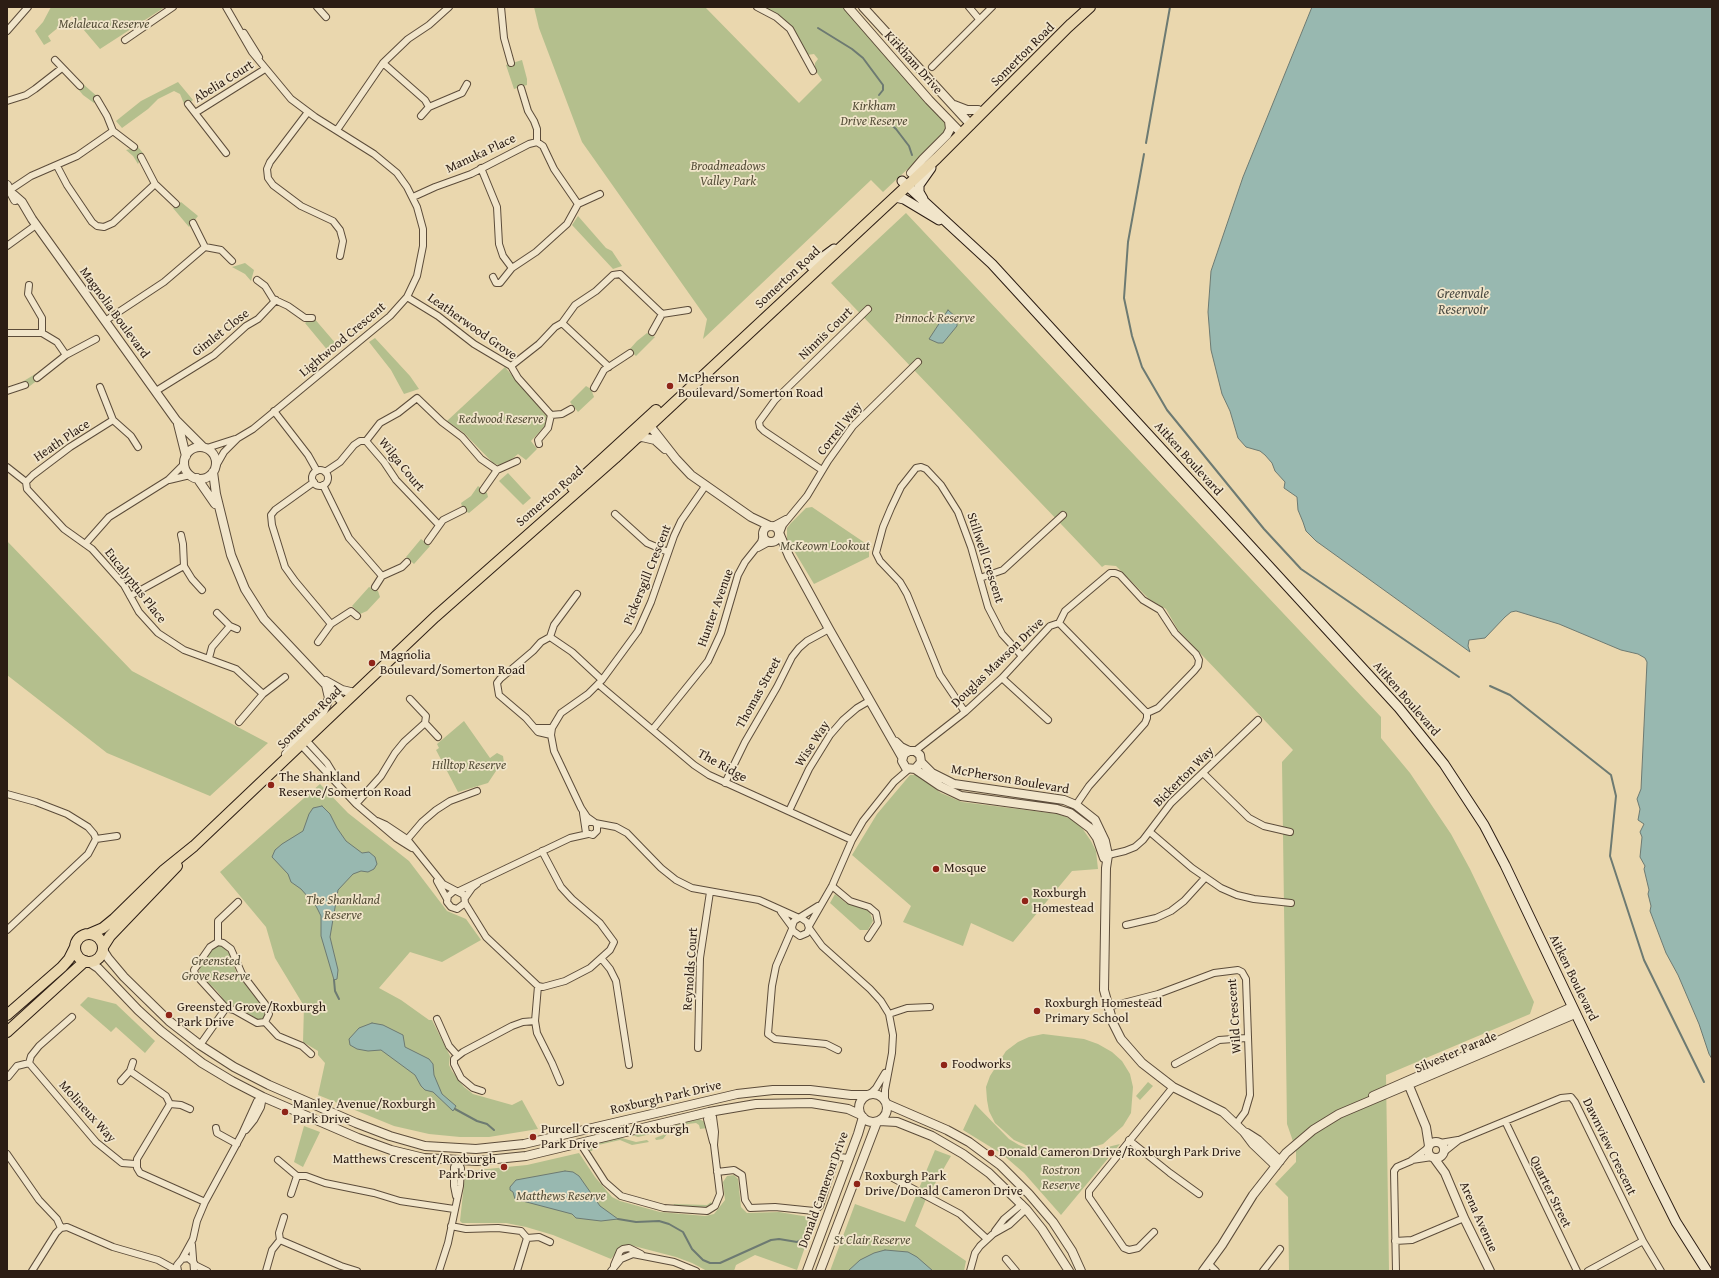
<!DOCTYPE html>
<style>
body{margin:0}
#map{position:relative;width:1719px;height:1278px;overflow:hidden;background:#ead7ae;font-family:"Gentium Book Plus",serif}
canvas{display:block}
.frame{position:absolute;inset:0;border:8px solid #2c1d14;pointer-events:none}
</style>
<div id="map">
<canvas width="1719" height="1278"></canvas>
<div class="frame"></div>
</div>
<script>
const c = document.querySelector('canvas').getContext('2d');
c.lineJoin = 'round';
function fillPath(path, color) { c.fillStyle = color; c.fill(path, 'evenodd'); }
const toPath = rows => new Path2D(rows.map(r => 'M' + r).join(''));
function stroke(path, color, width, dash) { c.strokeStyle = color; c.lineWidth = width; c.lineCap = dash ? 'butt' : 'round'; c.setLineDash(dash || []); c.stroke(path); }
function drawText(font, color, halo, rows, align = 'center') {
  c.font = font + ' "Gentium Book Plus",serif'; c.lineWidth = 3.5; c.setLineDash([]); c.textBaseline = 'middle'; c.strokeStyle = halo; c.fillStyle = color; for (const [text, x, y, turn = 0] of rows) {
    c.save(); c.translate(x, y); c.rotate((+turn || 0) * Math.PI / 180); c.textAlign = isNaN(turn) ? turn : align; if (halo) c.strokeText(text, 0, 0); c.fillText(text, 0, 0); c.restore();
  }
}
const green = toPath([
 [51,7,165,7,100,49,72,16,48,36,51,41,44,45,35,31,43,22],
 [534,7,705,7,799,103,822,80,815,70,815,63,818,59,814,54,807,55,790,26,785,21,761,7,843,7,944,121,946,126,944,135,883,192,871,180,703,339,707,319,582,142,539,28],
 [522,60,527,79,527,85,514,89,506,65],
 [178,82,193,100,185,106,180,94,174,91,158,99,148,109,122,128,116,121,141,101],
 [83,84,99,98,94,103,83,95,78,89],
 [138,147,143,153,138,164,133,156,126,150],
 [181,202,198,216,189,227,173,208],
 [906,213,1381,717,1381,738,1410,773,1451,834,1470,869,1534,1002,1530,1014,1386,1075,1389,1271,1289,1271,1288,1197,1275,1184,1296,1162,1296,1150,1287,1124,1282,762,1293,750,1178,630,1166,609,1149,599,1116,566,1105,565,1102,567,831,283],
 [578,216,606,248,612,251,622,266,613,269,572,225],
 [245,263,254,270,251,281,245,274,232,267],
 [313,317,337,345,329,352,305,323],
 [647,333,655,337,636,356,629,350,637,341],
 [375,338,410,376,419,389,404,394,391,370,369,342],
 [505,367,548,418,545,426,531,441,537,449,526,460,518,454,506,464,498,465,493,463,464,433,447,421],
 [37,373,39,379,26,389,22,382],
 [586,386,591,389,594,397,578,412,570,402],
 [508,473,531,498,523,505,499,481],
 [478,486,487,493,488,497,469,513,463,510,461,503,471,496],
 [812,507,868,545,869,550,869,557,814,584,787,539,787,528,791,523,806,508],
 [421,539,430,546,414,564,406,557],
 [7,541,132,671,268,743,210,796,107,753,7,675],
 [369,587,378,591,380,597,367,611,360,614,352,606],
 [464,721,490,758,497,753,503,756,504,763,498,768,488,783,458,792,436,750,439,748,437,744],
 [910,775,917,775,941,793,962,802,1058,814,1071,819,1082,828,1091,841,1096,851,1098,869,1072,871,1013,942,971,923,963,946,903,922,911,906,852,855,877,814],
 [320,784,348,813,409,861,447,911,466,919,481,940,442,962,410,952,379,988,401,1000,429,1020,432,1020,450,1056,449,1065,452,1071,464,1087,473,1094,512,1105,522,1100,538,1129,489,1137,460,1137,429,1134,394,1126,318,1095,325,1063,318,1055,318,1051,303,1042,304,1006,275,958,266,927,220,872],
 [835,894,846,903,869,910,873,921,868,930,860,930,830,903],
 [215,946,222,946,229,953,237,974,265,1010,265,1015,264,1019,259,1020,236,1006,227,1004,217,991,199,974,200,964],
 [88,997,116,1004,155,1041,145,1053,116,1027,111,1032,80,1005],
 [1043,1034,1084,1039,1098,1044,1112,1052,1122,1061,1130,1074,1133,1087,1131,1113,1123,1126,1103,1144,1071,1154,1056,1155,1042,1152,1014,1140,995,1123,989,1111,987,1100,986,1087,990,1076,1006,1051,1018,1042,1029,1037],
 [1148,1082,1153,1086,1140,1100,1136,1096],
 [975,1104,1009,1139,1019,1145,1044,1155,1071,1156,1120,1144,1061,1215,1024,1173,1002,1154,963,1130],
 [699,1119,705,1122,707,1128,700,1129,699,1125,696,1123,680,1125,672,1128,663,1139,656,1140,655,1138,663,1135,672,1126],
 [304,1126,320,1132,303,1167,294,1162],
 [663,1127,655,1133,638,1137,632,1135],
 [616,1138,622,1138,636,1142,647,1140,649,1142,632,1145,620,1140,594,1146,592,1151,589,1151,593,1144],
 [935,1150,951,1156,926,1199,915,1226,966,1261,964,1271,830,1271,855,1204,905,1222],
 [579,1153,595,1177,612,1197,620,1201,660,1212,705,1216,714,1214,725,1200,723,1182,727,1176,734,1175,738,1179,741,1207,747,1213,779,1212,815,1218,797,1270,755,1255,736,1265,734,1271,707,1271,692,1263,676,1257,630,1245,624,1246,619,1249,611,1259,553,1235,526,1227,506,1223,462,1223,460,1221,465,1175,467,1171,527,1165],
 [711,1202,712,1204,706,1208,673,1206,674,1204,707,1205]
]);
const water = toPath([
 [1312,7,1712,7,1712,1059,1709,1054,1699,1024,1678,975,1666,953,1650,911,1651,906,1648,894,1649,890,1644,869,1645,866,1640,857,1642,837,1640,832,1644,824,1638,820,1640,809,1637,799,1641,789,1647,662,1645,658,1638,654,1621,650,1559,624,1516,611,1511,612,1505,617,1485,638,1469,640,1468,646,1470,652,1316,541,1306,531,1303,522,1298,510,1297,497,1284,488,1285,482,1275,471,1272,463,1265,455,1260,451,1246,447,1238,438,1230,411,1222,394,1211,350,1208,312,1211,271,1243,177,1312,7],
 [948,310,957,318,957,326,943,343,938,343,929,339,948,310],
 [322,806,330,814,337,828,346,841,362,853,369,852,375,857,377,864,374,869,368,872,361,871,353,874,338,890,330,937,338,970,337,979,334,980,321,936,321,916,316,906,301,889,291,882,288,874,272,857,275,850,282,844,303,831,309,814,313,808,322,806],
 [372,1023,383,1025,403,1035,405,1047,429,1059,433,1064,434,1075,442,1094,456,1106,453,1111,433,1092,425,1090,421,1086,415,1075,381,1050,368,1051,357,1049,350,1045,349,1039,359,1028,372,1023],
 [565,1171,573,1172,579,1176,600,1206,618,1219,601,1221,576,1218,572,1214,515,1199,513,1192,510,1190,510,1187,516,1180,565,1171],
 [885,1250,908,1252,917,1257,933,1271,848,1271,860,1260,874,1253,885,1250]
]);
const stream = toPath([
 [818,28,852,49,863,58,883,85,883,90,879,95],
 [885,119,896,129,909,146,912,155],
 [870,124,873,117],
 [1146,143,1170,7],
 [1144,154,1128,242,1124,298,1132,336,1142,367,1167,410,1264,529,1301,569,1459,677],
 [1490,686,1510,695,1611,775,1616,796,1610,856,1644,960,1704,1082],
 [334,980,335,991,339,999],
 [455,1109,477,1121,487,1124,494,1130],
 [618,1219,636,1222,659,1221,669,1224,683,1232,692,1249,703,1260,710,1263,720,1263,771,1240,779,1239,797,1242,803,1239]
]);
const minor = toPath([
 [317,7,326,17],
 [501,7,504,38,511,63],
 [757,7,776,17,790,29,813,71],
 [969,7,979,19],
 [7,31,28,7],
 [244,33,259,57],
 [125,40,173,7],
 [55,60,80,86],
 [383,63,425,100,429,107,462,93,467,84],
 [932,67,992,7],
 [521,88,528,111,534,121,537,129,537,142],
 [97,99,107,116,113,131,134,147],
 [7,101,26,95,35,89,62,68],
 [188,104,195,113],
 [308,112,270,162,267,169,268,178,273,185,301,206,333,221,340,230,343,241,340,256],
 [421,116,429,107],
 [337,130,383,63,408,39,429,25,449,7],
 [226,153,195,113,265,69],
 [141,157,155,184,176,204],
 [57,166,67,185,92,222,97,226,104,227,113,223,155,184],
 [481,168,497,207,499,244,503,256,512,268],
 [10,190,31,176,77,156,113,131],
 [413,197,435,187,471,174,529,144,537,142,543,146,554,169,578,204],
 [193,223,205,247,221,250,232,261],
 [7,246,36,225],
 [493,277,496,283,500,283,512,268,536,252,567,224,578,204,600,194],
 [257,280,265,286,273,299,288,306,305,318,312,318],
 [29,285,28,294,42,318,42,333],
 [407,297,438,316,474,344,511,366,518,378,551,415],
 [105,321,164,282,205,247],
 [562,323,575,305,596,291,613,275,620,274,662,314],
 [652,332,662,314,688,310],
 [7,333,42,333,57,342,66,355],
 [511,366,539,344,555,327,562,323,609,367],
 [37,378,66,355,96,339],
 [100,387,113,420,131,436,138,447],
 [594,388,604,370,630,353],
 [7,391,25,385],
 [156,391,214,355,246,326,258,319,276,300],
 [274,411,308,455,317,471],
 [366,441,380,423,398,413,417,398,442,422,462,437,481,459,497,470],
 [539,444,538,440,548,428,551,415,562,414,571,409],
 [207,448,235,439],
 [216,466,224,452,238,438,253,429,390,316,407,297,417,276,423,246,423,229,417,207,407,187,397,173,374,154,315,117,291,99,252,52,226,7],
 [7,467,26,482,27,489,64,529,92,549,124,585,139,612,158,633,184,650,236,669,263,694],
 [822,470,764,431,760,427,759,422,775,400,868,309],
 '312 478a8 8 0 1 1 16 0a8 8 0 1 1-16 0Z',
 [325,472,340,462,354,445,360,441,366,441,384,462,396,480,439,525],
 [169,480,190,475],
 [26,482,33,475,70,447,113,420],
 [314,482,275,510,271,515,272,525,285,567,295,581,331,624],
 [323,485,349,538,382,576],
 [483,490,497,470,517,461],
 [615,514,647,543,668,552],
 [773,526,786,519],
 [780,533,783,525,807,496,828,461,853,426,918,362],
 [181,535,183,544,184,566,192,579,202,590],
 [428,541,443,520,463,510],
 [86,543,109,517,168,480,185,463],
 [758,548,769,542],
 [980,578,1003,570,1063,515],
 [375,587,382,576,402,567,407,562],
 [130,596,184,566],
 [217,613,230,626,237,629],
 [1059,623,1065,611,1110,573,1115,573,1120,575,1143,600,1160,610,1175,633,1196,654,1199,660,1198,666,1194,671,1158,708,1147,713],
 [550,637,554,625,577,594],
 [318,642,331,624,351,611,357,616],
 [209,658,212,647,230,626],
 [1002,678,1048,720],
 [598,684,694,765,709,775,852,840],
 [965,712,940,675,907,594,900,582,880,561,876,553,883,527,891,508,901,487,916,468,921,467,926,469,941,485,958,512,971,547,988,607,1002,634,1022,656],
 [239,722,263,694,285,677],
 [425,723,438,737],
 [535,728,552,728],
 [653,729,708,661,721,633,738,575,745,562,761,542,763,535],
 [551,735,538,732,526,718,499,695,497,683,500,679,533,651,541,642,550,637,572,652,602,680],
 [306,740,327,763,338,781],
 [301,745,356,804,396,838,412,848],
 [915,751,965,712,1002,678,1050,626,1059,623,1147,713,1147,718,1145,723,1089,786,1076,805],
 [1203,773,1249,818,1264,826,1290,832],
 [725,783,745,742,777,687,792,657,799,648,807,641,829,629],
 [7,794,36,802,67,814,88,827,94,834,96,839,88,854,7,930],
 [356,804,381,776,395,753,404,742,425,723,426,716,410,699],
 [789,811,809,769,830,735,843,720,857,708,869,701],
 [583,813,586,833,593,835,597,831,597,825,594,822,588,822,585,825],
 [377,821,386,825,407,839,443,884,464,895,465,903,457,909,451,907,447,902,448,896,454,891],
 [594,822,587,817,581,808,554,751,551,735,552,728,561,713,588,694,602,680,638,631,651,602,674,536,681,521,706,485],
 [595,823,616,827,627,833,661,868,676,880,692,888,759,900,799,918],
 [1150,832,1192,868,1221,888,1237,895,1254,899,1291,903],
 [96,839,117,836],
 [405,842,422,822,436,810,450,801,477,791],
 [1104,856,1125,851,1135,847,1143,840,1171,803,1258,720],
 [437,881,447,899],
 [832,886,850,901,869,907,876,913,878,923,868,938],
 [459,891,570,838,588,834],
 [465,898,472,888,477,884],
 [465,903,486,937,538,986,543,987,565,981,590,968,610,950,614,942,600,923,572,899,561,887,542,851],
 [781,912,792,927],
 [801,918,807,922,809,928,807,933,800,936,793,931,792,927,794,921,818,906],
 [1126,925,1156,918,1171,911,1184,901,1205,878],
 [809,926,832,886,852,840,863,821,894,782,909,769],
 [809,928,822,946,870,989,881,1001,889,1014,893,1035,892,1053,885,1090,885,1100],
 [792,929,776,966,772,986,768,1034,775,1039,826,1044,838,1050],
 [218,942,223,943,231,949,242,974,265,1004,269,1014,265,1022,257,1023,234,1010,226,1008,195,974,194,970,210,947,218,942],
 [218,942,218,921,238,902],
 [601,958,610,969,616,981,629,1065],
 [538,986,535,1021,537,1033,552,1063,560,1082],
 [1108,1007,1158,994,1214,973,1238,970,1242,972,1246,979,1250,1095,1245,1112,1236,1124],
 [889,1014,907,1008,930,1007],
 [437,1019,449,1046,457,1055],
 [265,1022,278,1036,302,1046,311,1054],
 [200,1045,226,1008],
 [698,1048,700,958,710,892],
 [29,1063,96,1142,122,1163,135,1164],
 [1175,1064,1219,1040,1247,1038],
 [130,1071,166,1096,170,1104,137,1159,137,1168,140,1173,205,1202],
 [8,1077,17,1066,29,1063,31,1056,39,1046,72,1017],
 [121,1081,130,1071,133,1062],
 [482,1091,473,1088,461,1078,454,1064,454,1059,463,1052,512,1026,523,1022,535,1021],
 [870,1094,876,1088,885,1073],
 [170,1104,181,1105,190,1109],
 [709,1112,707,1119,713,1142],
 [1505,1121,1577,1271],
 [216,1128,217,1133,237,1144],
 [246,1130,254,1120,261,1107,263,1097],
 [1129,1140,1170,1173,1199,1194],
 [580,1143,605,1182,621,1196,664,1208,707,1211,715,1206,720,1194,714,1145,715,1132,713,1117,709,1112],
 [1440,1143,1458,1140],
 [1444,1152,1459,1140,1561,1098,1571,1097,1575,1102,1643,1241,1661,1271],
 [7,1154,39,1200,57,1219,61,1228],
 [278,1160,297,1176,306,1176,325,1183,374,1193,400,1201,454,1209],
 [1412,1160,1432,1157],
 [717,1172,734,1170,742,1175,745,1200,750,1208,775,1207,814,1211,820,1206,836,1158,839,1157,849,1158],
 [891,1177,960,1214,987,1239],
 [291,1194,297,1176],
 [456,1196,454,1186,454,1167,458,1162],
 [451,1226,466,1229,498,1228,521,1231,527,1238,517,1271],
 [995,1231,1004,1219,1022,1204],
 [1154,1232,1138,1248,1129,1250,1124,1248,1089,1197,1089,1191,1173,1087],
 [527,1238,539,1237,550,1242],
 [280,1240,341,1266,357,1271],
 [280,1240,279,1233,284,1217],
 [1395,1241,1412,1240,1464,1218],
 [192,1245,194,1271],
 [182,1259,193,1239,197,1221,205,1202,242,1134,257,1101,263,1097],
 [1006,1259,1016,1271],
 [1209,1264,1216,1271],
 [195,1265,207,1271],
 [614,1265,620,1251,623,1249,629,1248,641,1254],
 [32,1271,56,1233,61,1228,67,1227,113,1247,158,1260,178,1271],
 [178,1271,177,1265,182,1259,188,1258,194,1263],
 [266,1271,272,1250,280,1240],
 [439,1271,448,1243,460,1186,461,1168,458,1162],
 [611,1271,621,1259,633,1254,674,1262,696,1271],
 [970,1271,975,1253,980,1246,993,1234,1009,1225,1026,1209],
 [1263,1271,1280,1249],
 [1396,1271,1394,1171,1397,1167,1411,1161,1428,1148],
 [1588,1271,1643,1241]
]);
const tertiary = toPath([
 [848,7,929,100,962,134],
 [863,7,971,125],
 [954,105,967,110,978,110],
 [911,173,923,159,947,135,950,129,949,121],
 [7,185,15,200],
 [14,195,22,202,32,219,176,420,203,447],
 [647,422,676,459,691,475,751,517,770,526],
 [178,424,186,456],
 [636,438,642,437,655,440,665,449],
 '184 463a16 16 0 1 1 32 0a16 16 0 1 1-32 0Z',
 [213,472,216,494,231,555,245,589,264,619,344,704],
 [197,478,215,504],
 '763 534a8 8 0 1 1 16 0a8 8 0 1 1-16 0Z',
 [780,535,789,556,829,629,902,757],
 [326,681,342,690,355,693],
 [896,742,901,747,909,751,915,751,920,755,921,762,915,769,906,768,902,761,904,754,909,751],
 [286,754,322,714,326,706,329,698,326,685],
 [921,762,932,773,954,784,1064,800,1076,805,1095,820,1105,841,1108,855,1106,868,1104,990,1113,1023,1121,1039,1142,1063,1173,1087,1223,1112,1244,1132,1253,1144,1276,1166],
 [915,769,940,786,961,796,1057,809,1070,813,1090,828,1097,838,1104,858],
 [103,950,108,958,124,977,169,1021,200,1045,234,1067,269,1085,356,1123,390,1136,425,1146,476,1149,524,1144,737,1094,773,1090,810,1090,851,1095,867,1095],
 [89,962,98,968,138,1010,161,1031,202,1063,232,1081,263,1097,358,1138,391,1150,424,1158,477,1161,526,1156,709,1112,756,1104,811,1103,848,1109,861,1115],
 [1407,1081,1426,1127,1429,1146],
 '859 1108a14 14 0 1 1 28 0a14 14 0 1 1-28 0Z',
 [1373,1096,1487,1046,1572,1007],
 [887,1104,947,1130,969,1142,1000,1165,1029,1194,1053,1222,1072,1251,1081,1271],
 [879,1121,897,1122,932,1136,963,1154,989,1173,1026,1209,1042,1229,1069,1271],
 [1247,1133,1258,1140,1280,1161],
 '1428 1150a8 8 0 1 1 16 0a8 8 0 1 1-16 0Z',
 [1434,1158,1445,1173,1464,1218,1490,1271],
 [807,1271,858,1134,863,1117],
 [820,1271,877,1122],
 [1203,1271,1222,1245,1253,1195,1286,1153,1313,1130,1339,1114,1575,1014]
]);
const secondary = toPath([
 [902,181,992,264,1399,708,1444,764,1484,825,1505,865,1655,1180,1676,1222,1707,1271],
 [895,197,904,199,939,220],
 [923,199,919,192,919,185,931,168],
 [811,266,834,249]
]);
const primary = toPath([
 [1068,27,1090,7],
 [572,487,656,410],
 [89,934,103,928,114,919,163,871,194,846,435,617,615,458,937,158,1071,24],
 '75 948a14 14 0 1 1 28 0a14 14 0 1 1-28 0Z',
 [103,947,110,936,177,866],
 [7,1015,62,967,69,959,75,947],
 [7,1032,85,961]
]);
const markers = [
 [670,386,4,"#8f2418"],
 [372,663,4,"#8f2418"],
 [271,785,4,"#8f2418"],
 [936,869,4,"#8f2418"],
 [1025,901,4,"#8f2418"],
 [1037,1011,4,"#8f2418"],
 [169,1015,4,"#8f2418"],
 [944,1065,4,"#8f2418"],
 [285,1112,4,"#8f2418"],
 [533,1137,4,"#8f2418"],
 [991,1153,4,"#8f2418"],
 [504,1167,4,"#8f2418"],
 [857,1184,4,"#8f2418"]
];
const parkNames = [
 ["Melaleuca Reserve",104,25],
 ["Kirkham",874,107],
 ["Drive Reserve",874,122],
 ["Broadmeadows",728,167],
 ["Valley Park",728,182],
 ["Pinnock Reserve",935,319],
 ["Redwood Reserve",501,420],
 ["McKeown Lookout",825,547],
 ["Hilltop Reserve",469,766],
 ["The Shankland",343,901],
 ["Reserve",343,916],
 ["Greensted",216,962],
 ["Grove Reserve",216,977],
 ["Rostron",1061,1171],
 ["Reserve",1061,1186],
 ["Matthews Reserve",561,1197],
 ["St Clair Reserve",872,1241]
];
const streetNames = [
 ["Somerton Road",1023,55,-45],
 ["Kirkham Drive",913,63,48],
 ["Abelia Court",224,82,-32],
 ["Manuka Place",481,154,-25],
 ["Somerton Road",788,278,-43],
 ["Magnolia Boulevard",114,313,54],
 ["Leatherwood Grove",472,327,35],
 ["Gimlet Close",221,333,-38],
 ["Ninnis Court",826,334,-44],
 ["Lightwood Crescent",343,340,-40],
 ["Correll Way",840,429,-52],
 ["Heath Place",62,441,-34],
 ["Aitken Boulevard",1188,459,48],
 ["Wilga Court",401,465,51],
 ["Somerton Road",550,497,-41],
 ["Stillwell Crescent",985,558,72],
 ["Pickersgill Crescent",648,575,-68],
 ["Eucalyptus Place",135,586,52],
 ["Hunter Avenue",716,608,-70],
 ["Douglas Mawson Drive",998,663,-44],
 ["Thomas Street",759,693,-61],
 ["Aitken Boulevard",1406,699,49],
 ["Somerton Road",310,718,-44],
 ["Wise Way",813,744,-57],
 ["The Ridge",722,766,29],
 ["Bickerton Way",1184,777,-45],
 ["McPherson Boulevard",1010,780,10],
 ["Reynolds Court",691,969,-86],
 ["Aitken Boulevard",1573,978,64],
 ["Wild Crescent",1235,1016,-94],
 ["Silvester Parade",1456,1053,-23],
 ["Roxburgh Park Drive",666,1098,-13],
 ["Molineux Way",87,1112,48],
 ["Dawnview Crescent",1609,1147,64],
 ["Donald Cameron Drive",824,1190,-70],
 ["Quarter Street",1550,1192,64],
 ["Arena Avenue",1478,1217,66]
];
const poiNames = [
 ["McPherson",678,379],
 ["Boulevard/Somerton Road",678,394],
 ["Magnolia",380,656],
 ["Boulevard/Somerton Road",380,671],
 ["The Shankland",279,778],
 ["Reserve/Somerton Road",279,793],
 ["Mosque",944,869],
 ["Roxburgh",1033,894],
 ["Homestead",1033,909],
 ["Roxburgh Homestead",1045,1004],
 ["Primary School",1045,1019],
 ["Greensted Grove/Roxburgh",177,1008],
 ["Park Drive",177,1023],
 ["Foodworks",952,1065],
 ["Manley Avenue/Roxburgh",293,1105],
 ["Park Drive",293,1120],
 ["Purcell Crescent/Roxburgh",541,1130],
 ["Park Drive",541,1145],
 ["Donald Cameron Drive/Roxburgh Park Drive",999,1153],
 ["Matthews Crescent/Roxburgh",496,1160,"right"],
 ["Park Drive",496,1175,"right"],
 ["Roxburgh Park",865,1177],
 ["Drive/Donald Cameron Drive",865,1192]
];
const waterNames = [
 ["Greenvale",1463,294],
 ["Reservoir",1463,310]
];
fillPath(green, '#b4bf8d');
fillPath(water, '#98b8b0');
stroke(water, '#6d7a72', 1);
stroke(stream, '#6d7a72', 2);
stroke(minor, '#5c4c3a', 8);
stroke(tertiary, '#5c4c3a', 10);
stroke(secondary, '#2c1d14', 11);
stroke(primary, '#2c1d14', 12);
stroke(minor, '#f1e5ca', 6);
stroke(tertiary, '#f1e5ca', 8);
stroke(secondary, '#f1e5ca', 9);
stroke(primary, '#ead7ae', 10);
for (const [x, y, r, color] of markers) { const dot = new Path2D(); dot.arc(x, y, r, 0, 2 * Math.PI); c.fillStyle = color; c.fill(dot); stroke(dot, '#f1e5ca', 1.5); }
drawText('italic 13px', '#554e38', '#f1e5ca', parkNames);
drawText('13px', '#2c1d14', '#f1e5ca', streetNames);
drawText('13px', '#2c1d14', '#f1e5ca', poiNames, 'left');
drawText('italic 14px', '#4c4c43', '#f1e5ca', waterNames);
</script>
